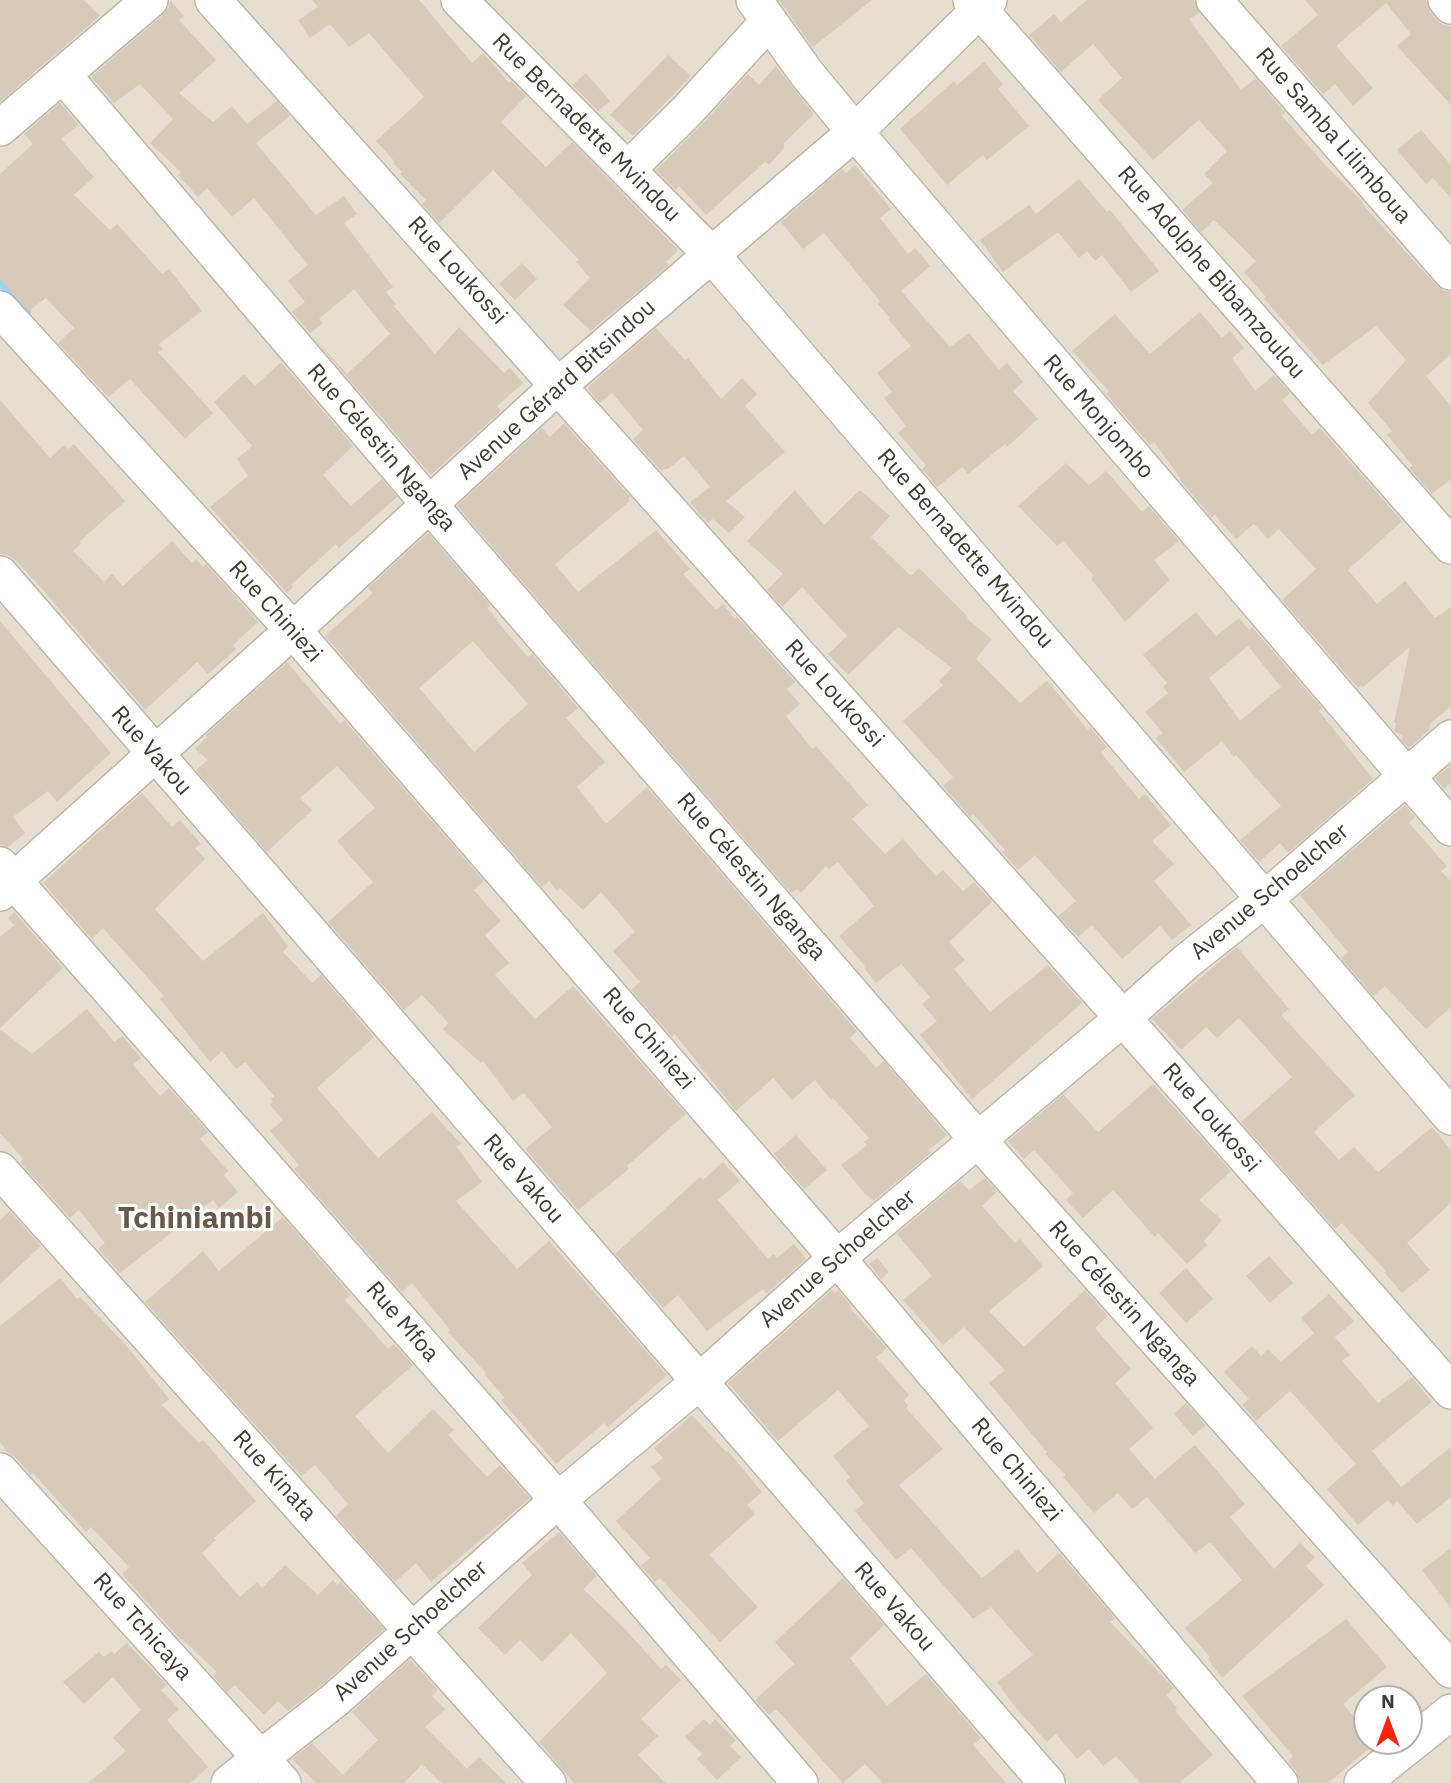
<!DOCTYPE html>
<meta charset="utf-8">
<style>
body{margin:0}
#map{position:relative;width:1451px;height:1783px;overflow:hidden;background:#f2ece1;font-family:"IBM Plex Sans",sans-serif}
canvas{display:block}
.north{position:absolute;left:1353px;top:1685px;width:70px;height:70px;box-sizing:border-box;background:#fff;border:2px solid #b4b1ad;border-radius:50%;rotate:0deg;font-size:19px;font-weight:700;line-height:28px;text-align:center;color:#443c32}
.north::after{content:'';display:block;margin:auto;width:24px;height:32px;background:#ff200c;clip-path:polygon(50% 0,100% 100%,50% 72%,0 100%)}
</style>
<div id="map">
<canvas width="1451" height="1783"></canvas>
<div class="north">N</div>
</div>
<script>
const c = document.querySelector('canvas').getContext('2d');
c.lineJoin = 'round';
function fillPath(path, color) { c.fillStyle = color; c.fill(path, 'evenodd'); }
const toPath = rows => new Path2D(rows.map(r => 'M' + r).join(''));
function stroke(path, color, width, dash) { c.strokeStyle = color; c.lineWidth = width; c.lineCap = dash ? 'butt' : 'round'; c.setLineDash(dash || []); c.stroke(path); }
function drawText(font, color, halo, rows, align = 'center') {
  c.font = font + ' "IBM Plex Sans",sans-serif'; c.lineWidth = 6; c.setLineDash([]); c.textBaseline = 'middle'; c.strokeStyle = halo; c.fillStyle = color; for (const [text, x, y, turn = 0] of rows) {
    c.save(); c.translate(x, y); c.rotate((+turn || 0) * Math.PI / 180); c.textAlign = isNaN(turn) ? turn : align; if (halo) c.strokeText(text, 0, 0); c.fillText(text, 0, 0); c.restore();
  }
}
const residential = toPath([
 [0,0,1451,0,1451,1783,0,1783],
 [1367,1699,1409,1699,1409,1741,1367,1741]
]);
const stream = toPath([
 [0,282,27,313]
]);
const building = toPath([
 [0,0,84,0,100,16,0,102],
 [170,0,184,16,179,20,216,60,179,93,213,122,232,106,247,124,277,101,290,116,256,143,316,215,344,196,357,214,344,223,393,287,386,292,396,304,394,306,435,354,459,327,504,373,510,368,523,383,497,406,501,411,431,475,311,335,347,374,390,334,354,289,319,319,323,323,310,333,292,312,305,302,288,281,308,265,254,198,232,217,207,188,198,197,178,175,181,172,150,143,173,119,140,84,114,103,91,77,163,15,169,7],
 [312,0,419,0,472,63,483,53,509,83,511,81,526,96,501,122,546,167,572,142,678,250,666,262,669,265,591,331,563,305,590,278,576,262,579,260,493,170,439,223,422,204,426,200,400,174,402,172,393,163,395,162,376,141,424,97,369,33,349,47,330,24,310,38,298,20,318,7],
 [779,0,872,0,813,47,818,55],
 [1087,0,1194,0,1199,13,1189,19,1241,90,1256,78,1285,113,1281,115,1326,166,1363,202,1362,204,1436,285,1444,291,1451,292,1451,354,1426,376,1451,406,1451,479,1432,494,1409,468,1413,466,1387,435,1392,431,1368,403,1406,360,1376,326,1323,365,1264,299,1266,297,1244,272,1256,261,1214,220,1201,232,1182,210,1213,183,1204,174,1227,151,1199,120,1153,160,1098,100,1122,78,1093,44,1061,72,1029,35,1054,14,1061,22],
 [1305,0,1426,0,1430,12,1436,19,1443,25,1451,26,1451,105,1397,46,1411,34,1386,3,1336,46,1373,88,1353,106,1335,84,1323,94,1281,46,1318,15],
 [668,55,691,76,633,136,610,115],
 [984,62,1003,84,998,89,1029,126,987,160,983,155,947,185,900,129,954,81,957,85],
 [776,66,814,114,784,143,784,148,769,165,765,162,706,215,679,186,676,190,656,170,701,126,748,74,759,85],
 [586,73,610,101,598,111,572,85],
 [60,103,79,125,61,139,94,177,74,195,110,230,117,224,162,274,169,269,202,311,159,344,163,349,158,352,213,413,185,439,130,379,108,397,58,343,74,328,46,298,29,311,0,279,0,174,33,144,24,134],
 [1421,130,1451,165,1451,198,1433,178,1426,184,1397,150],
 [855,165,891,209,880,218,908,254,915,248,930,266,901,291,950,347,969,333,999,370,1007,363,1023,382,1013,391,1038,419,1007,447,1005,444,968,474,962,467,937,487,922,469,926,465,898,433,906,426,884,398,892,392,877,373,911,346,888,319,890,318,877,303,880,301,824,233,803,249,781,222,842,169,846,173],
 [1079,179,1107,212,1110,210,1159,271,1131,292,1102,255,1095,261,1087,251,1079,258,1058,232,1003,272,980,240,1029,205,1036,214],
 [522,263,537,279,515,300,499,284],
 [1200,312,1222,338,1230,331,1244,348,1232,358,1255,391,1274,375,1290,393,1282,400,1312,435,1320,428,1402,521,1348,570,1377,604,1405,581,1435,618,1451,607,1451,706,1430,724,1429,730,1409,748,1402,740,1403,736,1394,731,1396,723,1394,723,1410,647,1363,687,1361,685,1358,688,1282,600,1316,569,1279,529,1268,539,1254,524,1236,539,1215,515,1212,518,1180,480,1181,479,1154,442,1150,445,1106,394,1109,391,1072,351,1115,314,1150,354],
 [656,328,685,360,688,358,721,399,742,378,757,394,745,406,785,452,726,501,745,517,729,533,713,519,708,523,690,502,710,487,684,456,668,469,660,470,633,439,643,430,612,393,600,403,587,388],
 [281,362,353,446,323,475,351,506,382,479,397,497,339,548,336,544,291,585,293,587,287,593,210,507,248,476,237,459,252,446,214,402,244,374,255,386],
 [0,400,50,458,64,445,68,449,74,444,125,501,79,542,81,544,73,551,104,582,112,574,123,586,172,541,192,563,196,559,203,567,206,564,258,622,233,645,236,649,208,674,197,662,145,710,37,583,15,560,7,555,0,554],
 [564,423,630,497,628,499,630,501,555,564,578,592,656,530,690,569,683,574,716,610,723,604,735,619,737,617,795,682,787,689,800,704,786,716,812,749,816,746,868,805,852,819,885,854,903,839,936,876,943,870,963,891,974,882,992,902,949,942,965,960,954,969,990,1012,1048,965,1082,1003,972,1099,920,1035,937,1021,922,1004,930,997,901,964,876,983,864,968,865,966,839,936,874,906,838,862,829,869,826,866,801,893,797,889,791,893,457,506,542,428,550,437],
 [1066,463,1089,485,1106,471,1142,512,1149,506,1179,541,1154,560,1170,580,1125,622,1092,580,1093,575,1063,541,1057,546,1018,506],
 [795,490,824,525,860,490,890,516,871,537,911,576,919,568,968,617,967,619,992,639,976,659,1020,703,1047,681,1089,731,1091,728,1107,747,1101,753,1139,799,1145,794,1171,825,1152,841,1174,864,1154,881,1191,925,1172,940,1160,926,1122,959,1092,925,1078,937,1058,916,1076,901,1035,855,1018,870,1002,852,1005,850,973,814,970,817,943,786,953,777,903,721,943,685,939,681,952,668,898,627,848,675,828,654,847,636,802,587,782,607,767,590,783,574,747,541],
 [428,533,490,605,487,608,497,619,496,620,528,657,532,654,578,708,566,718,605,762,577,787,606,824,647,787,857,1031,850,1038,876,1068,884,1061,947,1135,929,1150,931,1153,874,1201,864,1193,841,1165,867,1145,864,1142,869,1138,833,1098,831,1100,815,1080,792,1100,773,1078,736,1111,675,1034,672,1037,631,990,640,982,613,951,635,932,601,892,583,910,560,888,557,891,549,881,542,887,325,636,373,593,368,588],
 [473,641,528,704,474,752,419,688],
 [1196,612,1216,636,1239,618,1249,630,1252,627,1322,708,1319,711,1373,779,1288,853,1280,843,1259,862,1240,840,1281,806,1236,755,1234,757,1222,741,1184,772,1156,738,1163,733,1145,712,1168,693,1163,687,1167,683,1143,655],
 [1248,646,1281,687,1240,721,1209,678],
 [0,621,111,753,57,802,48,791,13,817,25,833,8,847,0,845],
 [287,662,340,724,344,720,484,881,474,890,501,921,485,935,509,963,495,975,535,1019,573,986,686,1114,627,1166,629,1169,578,1210,525,1149,552,1127,524,1093,513,1101,483,1061,481,1063,443,1029,448,1023,422,995,404,1010,328,922,373,882,337,841,375,808,337,766,300,798,312,810,267,852,196,770,208,760,195,749,207,737,206,735],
 [1451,765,1451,783,1444,789,1435,778],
 [142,793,172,827,180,820,201,844,195,848,205,859,155,909,203,961,263,913,288,946,283,952,312,983,321,975,374,1037,317,1088,378,1158,432,1112,461,1144,457,1147,482,1182,456,1201,517,1269,549,1241,667,1375,608,1427,604,1423,556,1464,501,1400,505,1398,484,1374,486,1373,448,1332,450,1330,412,1283,402,1292,294,1169,299,1165,270,1131,283,1120,270,1105,273,1102,271,1099,274,1096,245,1062,236,1069,222,1051,210,1062,160,999,164,996,103,928,92,939,43,883],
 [1405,805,1415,817,1409,823,1447,866,1441,871,1451,881,1451,1007,1426,1029,1385,986,1373,996,1341,958,1348,952,1300,895],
 [14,912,63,968,0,1028,0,937,14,925,8,918],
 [1237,947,1289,1009,1281,1015,1355,1095,1314,1132,1339,1160,1354,1147,1378,1172,1432,1127,1451,1150,1451,1203,1407,1243,1430,1270,1402,1293,1384,1272,1386,1271,1342,1223,1335,1229,1241,1122,1292,1077,1239,1018,1217,1038,1206,1027,1181,1050,1152,1019],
 [87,1009,114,1042,122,1036,141,1058,133,1065,160,1096,169,1088,208,1132,200,1139,228,1171,224,1175,238,1192,219,1208,213,1200,120,1273,98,1249,105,1243,79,1210,70,1218,20,1162,23,1159,0,1133,0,1029,32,1054],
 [1153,1084,1231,1171,1199,1200,1222,1220,1204,1241,1207,1245,1187,1264,1158,1233,1155,1237,1113,1190,1083,1218,1066,1200,1073,1193,1034,1150,1024,1159,1008,1141,1063,1094,1098,1132],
 [796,1135,827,1170,804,1189,774,1154],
 [723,1162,740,1181,718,1200,768,1259,774,1254,777,1258,794,1244,806,1259,767,1293,763,1289,707,1331,678,1295,663,1308,615,1254,700,1177,703,1180],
 [985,1178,997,1191,982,1206,1015,1243,1020,1239,1043,1266,989,1311,1024,1347,1085,1290,1108,1316,1095,1328,1131,1369,1115,1383,1153,1428,1129,1449,1155,1479,1195,1445,1245,1504,1230,1517,1274,1569,1300,1543,1315,1557,1306,1566,1324,1585,1222,1678,1208,1659,1210,1657,1185,1628,1242,1580,1210,1542,1195,1553,1147,1497,1132,1509,1118,1493,1094,1513,1063,1477,1066,1475,1045,1454,1047,1452,989,1383,1005,1370,964,1327,943,1345,903,1300,932,1276,897,1234,960,1181,969,1190],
 [10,1211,41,1246,0,1284,0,1220],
 [283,1217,351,1295,345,1300,388,1349,394,1344,413,1365,355,1416,388,1453,433,1409,454,1430,448,1435,487,1477,500,1465,530,1498,431,1582,416,1563,395,1582,336,1516,348,1504,315,1465,301,1476,145,1302,203,1251,219,1271],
 [1269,1256,1293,1283,1270,1303,1246,1276],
 [877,1258,889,1272,881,1279,869,1264],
 [1186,1268,1213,1299,1186,1323,1159,1293],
 [60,1278,77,1299,80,1297,125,1344,169,1399,162,1405,199,1443,203,1440,256,1501,214,1538,216,1540,202,1553,240,1597,257,1582,262,1588,285,1565,318,1595,333,1580,337,1585,341,1582,384,1629,323,1684,288,1711,278,1701,264,1715,235,1685,227,1692,213,1676,217,1672,182,1639,181,1640,122,1574,129,1567,91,1527,86,1532,33,1473,31,1475,15,1457,7,1452,0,1442,0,1326],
 [832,1290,835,1293,838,1290,851,1306,849,1307,887,1348,876,1357,909,1395,904,1400,908,1406,906,1408,943,1449,899,1485,982,1578,1018,1549,1037,1573,1059,1553,1115,1618,1110,1622,1174,1688,1166,1695,1177,1708,1175,1710,1182,1719,1213,1755,1179,1783,1141,1783,1116,1756,1103,1766,1089,1749,1077,1759,1056,1734,1047,1742,1015,1707,997,1682,1033,1655,991,1607,973,1619,911,1548,896,1560,855,1511,864,1503,846,1481,850,1477,833,1456,869,1426,838,1390,778,1441,728,1383],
 [1329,1294,1354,1321,1335,1337,1350,1355,1342,1361,1378,1403,1412,1377,1432,1402,1372,1451,1401,1487,1451,1447,1451,1497,1417,1524,1397,1501,1393,1505,1388,1500,1358,1525,1327,1489,1356,1464,1290,1391,1256,1421,1242,1405,1249,1399,1224,1372,1252,1346,1261,1356,1268,1349,1281,1362,1314,1333,1301,1318],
 [1186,1403,1206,1425,1193,1436,1174,1414],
 [692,1415,726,1452,728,1451,762,1492,747,1505,755,1514,709,1555,758,1607,720,1642,660,1578,655,1582,641,1566,650,1558,616,1521,661,1479,651,1467,663,1458,654,1448],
 [559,1532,597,1576,583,1589,623,1627,661,1669,666,1665,681,1680,641,1719,658,1736,638,1755,665,1783,574,1783,539,1742,607,1673,571,1633,542,1662,520,1640,505,1655,478,1628,532,1575,522,1563],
 [1451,1548,1451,1608,1422,1570],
 [843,1578,884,1625,850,1658,887,1706,926,1674,981,1738,973,1745,1006,1783,883,1783,865,1764,843,1783,776,1709,769,1715,755,1700,794,1664,775,1642],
 [1346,1619,1387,1667,1343,1704,1367,1732,1367,1741,1371,1741,1369,1743,1372,1746,1328,1783,1300,1783,1296,1771,1288,1761,1293,1756,1242,1696],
 [127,1643,167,1685,161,1690,179,1709,167,1720,208,1767,191,1783,88,1783,126,1751,113,1738,141,1710,113,1677,84,1704,63,1682,99,1652,104,1657,112,1651,114,1654],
 [410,1659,438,1690,432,1696,445,1709,425,1727,467,1769,479,1757,506,1783,441,1783,422,1764,404,1783,316,1783,292,1759,312,1743,343,1775,378,1740,352,1712],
 [704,1719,710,1725,715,1719,736,1740,730,1746,741,1757,717,1780,697,1759,702,1754,685,1737]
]);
const minor = toPath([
 [213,0,1123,1018,1451,1391],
 [459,0,711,254,1451,1117],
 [754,0,807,74,855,132,1451,828],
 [971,0,1451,546],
 [1214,0,1451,272],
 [1446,0,1451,6],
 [63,75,429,504,978,1140,1451,1670],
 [0,128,150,0],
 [628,169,686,112,769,21],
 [0,309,293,630,837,1258,1280,1783],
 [0,574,1047,1783],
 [0,865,558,1500,800,1783],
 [0,893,293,630,559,385,855,132,989,0],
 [0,1170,548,1783],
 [0,1471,283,1783],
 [229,1783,336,1699,558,1500,699,1382,837,1258,1123,1018,1187,961,1265,899,1451,738],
 [1362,1783,1451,1712]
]);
const streetNames = [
 ["Rue Bernadette Mvindou",586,128,45],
 ["Rue Samba Lilimboua",1333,136,49],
 ["Rue Loukossi",457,271,48],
 ["Rue Adolphe Bibamzoulou",1211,273,49],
 ["Avenue Gérard Bitsindou",557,390,-42],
 ["Rue Monjombo",1098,417,49],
 ["Rue Célestin Nganga",381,448,49],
 ["Rue Bernadette Mvindou",965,549,49],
 ["Rue Chiniezi",275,612,48],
 ["Rue Loukossi",834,694,48],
 ["Rue Vakou",151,751,49],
 ["Rue Célestin Nganga",751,877,49],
 ["Avenue Schoelcher",1270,892,-40],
 ["Rue Chiniezi",648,1039,49],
 ["Rue Loukossi",1211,1118,49],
 ["Rue Vakou",523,1179,49],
 ["Avenue Schoelcher",838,1259,-41],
 ["Rue Célestin Nganga",1124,1304,48],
 ["Rue Mfoa",402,1322,49],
 ["Rue Chiniezi",1016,1470,50],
 ["Rue Kinata",274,1476,48],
 ["Rue Vakou",894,1607,49],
 ["Rue Tchicaya",142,1627,48],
 ["Avenue Schoelcher",411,1631,-42]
];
const districtNames = [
 ["Tchiniambi",195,1219]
];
fillPath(residential, '#e7decf');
stroke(stream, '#97d6f6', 8);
fillPath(building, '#d8cab9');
stroke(minor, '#c1b6a7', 38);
stroke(minor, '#fff', 35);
drawText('23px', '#443c32', '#fff', streetNames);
drawText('bold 30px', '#685948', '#fff', districtNames);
</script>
